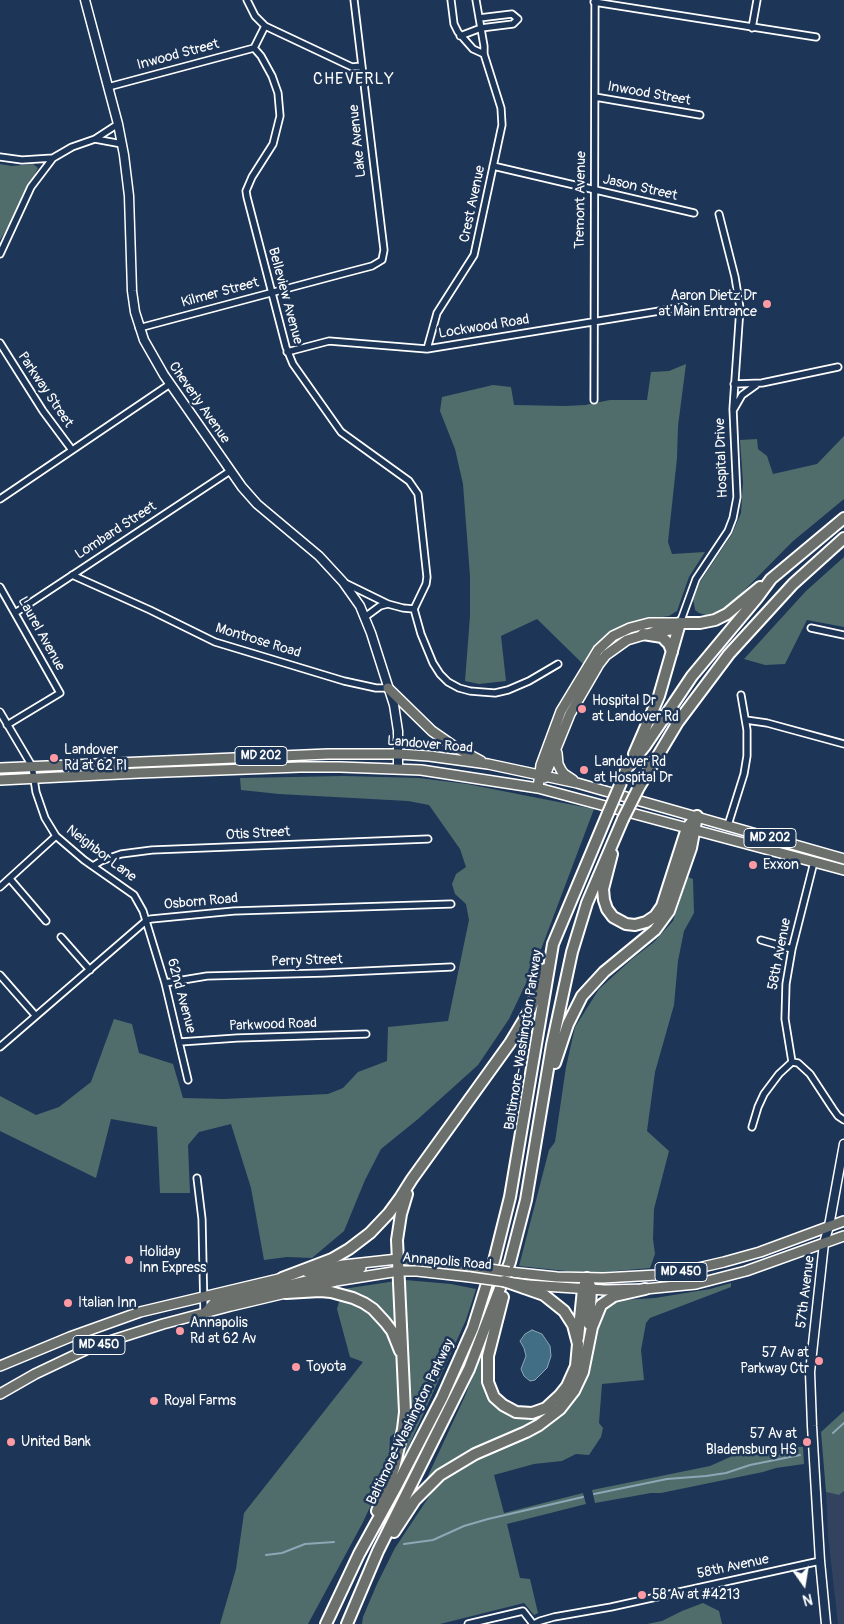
<!DOCTYPE html>
<style>
body{margin:0}
#map{position:relative;width:844px;height:1624px;overflow:hidden;background:#1d3557;font-family:Pangolin,sans-serif}
canvas{display:block}
.north{position:absolute;left:779px;top:1559px;width:50px;height:50px;-webkit-text-stroke:4px #1d3557;paint-order:stroke;rotate:167deg;font-size:14px;font-weight:700;line-height:20px;text-align:center;color:#fff}
.north::after{content:'';display:block;margin:auto;width:18px;height:22px;background:#fff;clip-path:polygon(50% 0,100% 100%,50% 72%,0 100%)}
</style>
<div id="map">
<canvas width="844" height="1624"></canvas>
<div class="north">N</div>
</div>
<script>
const c = document.querySelector('canvas').getContext('2d');
c.lineJoin = 'round';
function fillPath(path, color) { c.fillStyle = color; c.fill(path, 'evenodd'); }
const toPath = rows => new Path2D(rows.map(r => 'M' + r).join(''));
function stroke(path, color, width, dash) { c.strokeStyle = color; c.lineWidth = width; c.lineCap = dash ? 'butt' : 'round'; c.setLineDash(dash || []); c.stroke(path); }
function drawText(font, color, halo, rows, align = 'center') {
  c.font = font + ' Pangolin,sans-serif'; c.lineWidth = 5; c.setLineDash([]); c.textBaseline = 'middle'; c.strokeStyle = halo; c.fillStyle = color; for (const [text, x, y, turn = 0] of rows) {
    c.save(); c.translate(x, y); c.rotate((+turn || 0) * Math.PI / 180); c.textAlign = isNaN(turn) ? turn : align; if (halo) c.strokeText(text, 0, 0); c.fillText(text, 0, 0); c.restore();
  }
}
const built = toPath([
 [844,1491,844,1624,838,1624,828,1536,826,1492,839,1495]
]);
const green = toPath([
 [0,164,12,166,33,164,38,168,11,223,0,240],
 [686,364,678,426,677,458,668,542,672,554,705,552,689,577,677,611,669,616,637,621,617,629,598,643,583,664,537,619,501,636,506,681,479,684,465,681,470,616,470,576,463,484,455,449,440,411,442,397,493,385,511,387,514,405,565,406,585,405,610,400,647,400,651,372,669,371],
 [844,436,844,499,792,542,724,611,709,616,699,613,695,610,693,599,700,582,732,534,741,513,743,482,740,440,757,439,758,449,767,456,773,474,817,464],
 [844,557,844,627,807,620,785,664,765,665,744,659,806,591],
 [344,776,419,778,467,784,594,809,537,960,509,1019,478,1065,418,1119,381,1149,365,1180,344,1231,312,1258,287,1257,264,1260,251,1188,231,1124,199,1132,188,1145,190,1193,160,1193,157,1127,111,1119,96,1178,0,1131,0,1096,36,1115,59,1107,91,1082,114,1019,132,1024,139,1053,173,1064,183,1098,224,1099,328,1094,343,1088,358,1072,387,1061,388,1027,448,1021,469,920,466,904,455,894,452,884,456,874,466,867,460,849,429,805,408,801,279,794,241,790,240,778],
 [688,877,693,879,694,913,684,931,678,961,674,1005,655,1072,647,1131,669,1151,654,1209,653,1239,655,1254,650,1268,604,1272,575,1272,519,1266,549,1150,555,1142,566,1067,575,1027,599,989,632,959,654,942,673,921],
 [405,1280,451,1284,476,1289,466,1320,402,1461,400,1460,408,1432,411,1407],
 [396,1281,399,1339,389,1323,343,1291,343,1289],
 [731,1283,731,1287,650,1318,646,1323,641,1350,644,1380,602,1384,599,1423,603,1428,601,1437,589,1455,576,1454,562,1461,534,1464,494,1475,504,1513,583,1493,586,1504,507,1524,520,1578,530,1579,538,1613,534,1615,524,1603,440,1624,362,1624,363,1617,377,1584,395,1548,434,1489,448,1475,472,1461,533,1436,553,1421,572,1403,585,1380,598,1326,603,1313,611,1303,622,1300,655,1298,710,1289],
 [340,1298,372,1313,382,1325,394,1346,399,1369,400,1396,398,1430,390,1437,389,1457,381,1484,362,1524,308,1624,220,1624,236,1569,244,1513,363,1362,350,1357,337,1309],
 [585,1298,588,1298,583,1367,570,1393,537,1424,466,1455,427,1478,465,1396,484,1348,486,1349,496,1405,506,1413,521,1417,536,1416,569,1388],
 [844,1411,844,1491,839,1495,826,1492,821,1432],
 [777,1446,803,1447,804,1464,776,1468,763,1472,661,1493,651,1493,595,1503,592,1490,710,1466,748,1449],
 [703,1603,719,1611,722,1624,647,1624,662,1621,682,1611]
]);
const water = toPath([
 [532,1330,542,1334,550,1346,551,1356,547,1368,535,1380,530,1381,524,1376,521,1369,526,1356,524,1348,520,1341,525,1334,532,1330]
]);
const stream = toPath([
 [833,1433,844,1423],
 [594,1494,667,1479,706,1476,726,1473,750,1465,800,1455],
 [404,1544,433,1540,464,1526,488,1519,583,1497],
 [266,1555,282,1553,305,1544,334,1542]
]);
const street = toPath([
 [247,0,255,16,265,26,352,67,362,66],
 [451,0,454,24,458,32,473,49,484,54],
 [594,2,816,37],
 [752,28,757,0],
 [460,36,481,28,513,24,518,19,512,14,479,18],
 [254,48,261,56,272,76,278,93,280,116,273,144,252,177,246,191,247,197,286,347,293,364,341,432,409,481,418,494,427,577,426,584,414,609,403,608,388,604,343,582],
 [254,48,265,26],
 [108,87,254,48],
 [595,97,700,115],
 [95,139,122,144],
 [0,157,22,160,53,158,72,147,95,139,118,124],
 [493,166,694,213],
 [0,254,31,187,53,158],
 [139,328,349,272,372,266,382,260,384,250,354,0],
 [0,343,43,411,72,450],
 [427,349,437,313,474,255,502,125,501,108,484,54,484,46,476,0],
 [287,352,329,341,427,349,684,307],
 [734,384,762,383,838,367],
 [594,400,595,0],
 [734,409,742,395,756,385],
 [0,499,170,384],
 [72,575,150,610,215,642,344,681,376,688,388,688],
 [0,587,60,693,7,725],
 [414,609,421,634,433,663,440,674,448,682,459,688,470,691,482,692,495,693,508,690,529,681,558,664],
 [15,613,230,471],
 [365,617,380,606,388,604],
 [680,623,696,579,728,531,733,518,737,497,733,409,740,308,735,277,719,214],
 [811,628,844,635],
 [0,712,32,766,36,792,45,818,56,836,84,860,134,895,143,911,165,983,188,1080],
 [746,720,767,723,844,744],
 [728,825,744,774,747,756,747,730,741,695],
 [93,866,101,861,121,854,152,850,428,839],
 [10,879,46,921],
 [0,887,56,836],
 [61,937,90,970],
 [761,940,792,949],
 [0,975,35,1015],
 [165,983,207,976,324,973,451,967],
 [180,1042,237,1038,366,1034],
 [0,1047,147,920,151,919,234,911,451,904],
 [792,1062,798,1063,810,1074,833,1109,838,1116,844,1120],
 [752,1127,758,1107,764,1094,779,1074,792,1062,785,1019,786,984,792,949,814,862],
 [197,1178,202,1219,204,1313],
 [468,1624,523,1611,533,1624],
 [534,1624,540,1621,554,1617,611,1607,820,1561]
]);
const secondary = toPath([
 [85,0,118,124,124,155,129,196,132,291,135,312,144,340,164,375,242,487,257,504,319,556,343,582,360,606,371,633,394,705,398,731,398,768],
 [826,1624,820,1561,812,1426,810,1372,824,1243,829,1226,844,1144]
]);
const primary = toPath([
 [388,688,432,731,455,747,481,761],
 [557,753,558,764,561,770,564,774,573,780],
 [0,768,328,754,398,754,429,756,488,764,577,783,844,859],
 [544,778,570,714,599,664,606,655,627,640,654,632,671,630,680,623],
 [0,780,139,773,300,767,340,767,421,770,538,788,844,870],
 [538,788,541,765,561,711,598,650,613,636,630,628,649,623,680,623],
 [307,1272,343,1265,398,1259,470,1266],
 [509,1272,557,1277,603,1278,657,1275,685,1271,724,1262,760,1252,844,1221],
 [528,1285,605,1290,645,1289,696,1284,746,1271,844,1236],
 [205,1313,214,1303,361,1268],
 [0,1366,70,1337,140,1312,287,1277],
 [0,1394,35,1374,94,1346,163,1324,231,1306,336,1281,399,1271,417,1271,470,1277]
]);
const highway = toPath([
 [643,634,662,637,669,644,672,652],
 [634,754,659,696,680,623,700,623,715,620,727,614,760,587],
 [620,785,627,768,645,746,692,676,757,598,771,579,844,518],
 [638,789,678,722,729,654,793,584,844,538],
 [612,854,603,889,604,900,607,909,613,917,626,924,635,925,646,922,655,916,662,906,687,828,697,816],
 [555,1063,568,1024,582,996,604,972,655,930,669,911,691,848,697,816],
 [282,1278,332,1259,349,1249,370,1233,389,1213,400,1198,412,1179,510,1043,531,1008,545,969],
 [587,1278,591,1289,589,1324],
 [286,1293,320,1291,331,1292,353,1298,364,1303,373,1309,385,1322,392,1331,400,1351],
 [503,1297,488,1356,488,1382,494,1397,503,1405,516,1412,532,1413,546,1408,559,1396,567,1386,576,1366,578,1344,573,1325,564,1311,544,1295,524,1288],
 [578,1338,583,1289,587,1278],
 [377,1511,394,1468,403,1429,405,1412,397,1240,401,1214,407,1194],
 [394,1532,415,1500,440,1475,475,1454,526,1432,539,1425,560,1409,574,1391,583,1372,592,1327,601,1305,614,1296,645,1289],
 [326,1624,359,1554,397,1485,442,1398,473,1328,494,1261,510,1197,553,944,608,813],
 [347,1624,378,1551,469,1369,510,1262,526,1200,552,1045,572,952,587,903,623,819]
]);
const primaryBridge = toPath([
 [470,1266,509,1272],
 [470,1277,528,1285]
]);
const highwayBridge = toPath([
 [608,813,620,785],
 [623,819,638,789],
 [504,1281,524,1288]
]);
const markers = [
 [767,304,5,"#ff9aa2"],
 [582,709,5,"#ff9aa2"],
 [54,758,5,"#ff9aa2"],
 [584,770,5,"#ff9aa2"],
 [753,865,5,"#ff9aa2"],
 [129,1260,5,"#ff9aa2"],
 [68,1303,5,"#ff9aa2"],
 [180,1331,5,"#ff9aa2"],
 [819,1361,5,"#ff9aa2"],
 [296,1367,5,"#ff9aa2"],
 [154,1401,5,"#ff9aa2"],
 [11,1442,5,"#ff9aa2"],
 [807,1442,5,"#ff9aa2"],
 [642,1595,5,"#ff9aa2"]
];
const shields = [
 [261,756,52],
 [770,838,52],
 [681,1272,52],
 [99,1345,52]
];
const shieldNames = [
 ["MD 202",261,756],
 ["MD 202",770,838],
 ["MD 450",681,1272],
 ["MD 450",99,1345]
];
const streetNames = [
 ["Inwood Street",178,55,-15],
 ["Inwood Street",649,94,10],
 ["Lake Avenue",358,141,-96],
 ["Jason Street",640,188,13],
 ["Tremont Avenue",581,200,-89],
 ["Crest Avenue",473,204,-78],
 ["Kilmer Street",220,293,-15],
 ["Belleview Avenue",285,296,75],
 ["Lockwood Road",484,327,-9],
 ["Parkway Street",45,390,56],
 ["Cheverly Avenue",199,403,55],
 ["Hospital Drive",722,458,-92],
 ["Lombard Street",116,531,-33],
 ["Laurel Avenue",41,634,61],
 ["Montrose Road",258,641,17],
 ["Landover Road",430,745,5],
 ["Otis Street",258,834,-3],
 ["Neighbor Lane",101,854,37],
 ["Osborn Road",201,902,-5],
 ["58th Avenue",780,954,-79],
 ["Perry Street",307,961,-2],
 ["62nd Avenue",181,996,75],
 ["Parkwood Road",273,1025,-2],
 ["Baltimore-Washington Parkway",524,1040,-81],
 ["Annapolis Road",447,1262,5],
 ["57th Avenue",806,1292,-83],
 ["Baltimore-Washington Parkway",411,1422,-64],
 ["58th Avenue",733,1567,-12]
];
const poiNames = [
 ["Aaron Dietz Dr",757,296,"right"],
 ["at Main Entrance",757,312,"right"],
 ["Hospital Dr",592,701],
 ["at Landover Rd",592,717],
 ["Landover",64,750],
 ["Rd at 62 Pl",64,766],
 ["Landover Rd",594,762],
 ["at Hospital Dr",594,778],
 ["Exxon",763,865],
 ["Holiday",139,1252],
 ["Inn Express",139,1268],
 ["Italian Inn",78,1303],
 ["Annapolis",190,1323],
 ["Rd at 62 Av",190,1339],
 ["57 Av at",809,1353,"right"],
 ["Parkway Ctr",809,1369,"right"],
 ["Toyota",306,1367],
 ["Royal Farms",164,1401],
 ["57 Av at",797,1434,"right"],
 ["Bladensburg HS",797,1450,"right"],
 ["United Bank",21,1442],
 ["58 Av at #4213",652,1595]
];
const quarterNames = [
 ["CHEVERLY",354,80]
];
fillPath(built, '#33425f');
fillPath(green, '#506d6c');
fillPath(water, '#416d85');
stroke(water, '#8da7b6', 1);
stroke(stream, '#8da7b6', 2);
stroke(street, '#fff', 9);
stroke(secondary, '#fff', 11);
stroke(primary, '#fff', 12);
stroke(highway, '#fff', 14);
stroke(street, '#1d3557', 5.5);
stroke(secondary, '#1d3557', 8);
stroke(primary, '#6c706d', 9);
stroke(highway, '#6c706d', 10);
stroke(primaryBridge, '#fff', 12, []);
stroke(highwayBridge, '#fff', 14, []);
stroke(primaryBridge, '#6c706d', 9);
stroke(highwayBridge, '#6c706d', 10);
for (const [x, y, r, color] of markers) { const dot = new Path2D(); dot.arc(x, y, r, 0, 2 * Math.PI); c.fillStyle = color; c.fill(dot); stroke(dot, '#1d3557', 2); }
for (const [x, y, w] of shields) { const box = new Path2D(); box.roundRect(x - w / 2, y - 9.5, w, 19, 4); c.fillStyle = '#1d3557'; c.fill(box); stroke(box, '#fff', 1); }
drawText('bold 12px', '#fff', null, shieldNames);
drawText('14px', '#fff', '#1d3557', streetNames);
drawText('14px', '#fff', '#1d3557', poiNames, 'left');
c.letterSpacing = '1px';
drawText('16px', '#fff', '#1d3557', quarterNames);
c.letterSpacing = '0px';
</script>
